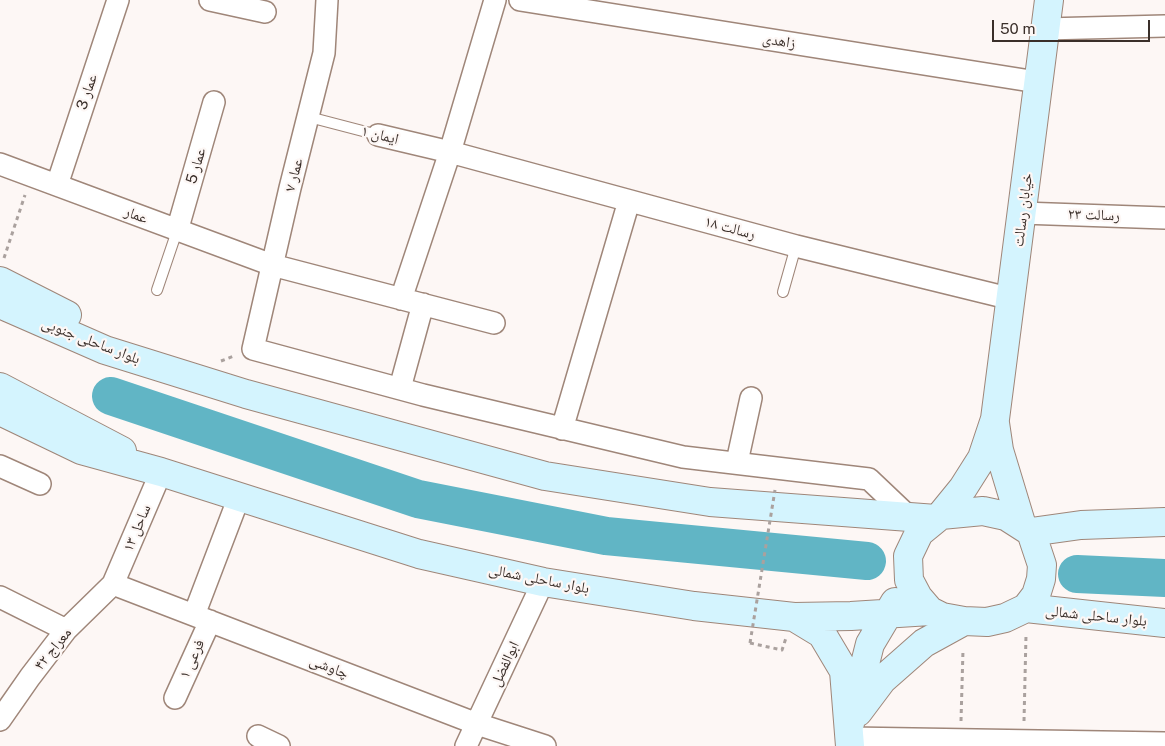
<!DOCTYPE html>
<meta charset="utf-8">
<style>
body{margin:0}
#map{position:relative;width:1165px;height:746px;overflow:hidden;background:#fdf7f5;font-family:"Public Sans",sans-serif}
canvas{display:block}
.scale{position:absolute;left:992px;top:20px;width:158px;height:22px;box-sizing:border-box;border:2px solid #3a2f2a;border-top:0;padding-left:6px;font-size:15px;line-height:18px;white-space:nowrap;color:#3a2f2a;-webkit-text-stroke:4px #fdf7f5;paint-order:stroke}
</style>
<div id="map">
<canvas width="1165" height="746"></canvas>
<div class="scale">50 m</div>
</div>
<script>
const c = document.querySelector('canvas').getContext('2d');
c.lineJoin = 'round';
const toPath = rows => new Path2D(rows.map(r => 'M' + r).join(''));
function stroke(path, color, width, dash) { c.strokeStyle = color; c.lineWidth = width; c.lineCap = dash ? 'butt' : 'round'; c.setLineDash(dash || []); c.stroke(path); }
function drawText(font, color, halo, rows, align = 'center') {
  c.font = font + ' "Public Sans","Noto Naskh Arabic",sans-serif'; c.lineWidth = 4.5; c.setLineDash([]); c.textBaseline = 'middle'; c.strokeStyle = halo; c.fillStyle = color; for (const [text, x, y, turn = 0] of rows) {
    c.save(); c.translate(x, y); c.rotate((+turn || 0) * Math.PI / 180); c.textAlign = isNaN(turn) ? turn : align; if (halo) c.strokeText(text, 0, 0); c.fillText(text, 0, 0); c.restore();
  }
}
const river = toPath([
 [111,396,418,499,606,536,867,561],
 [1077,574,1165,578]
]);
const path = toPath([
 [4,258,25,195],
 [221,361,234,356],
 [750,643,782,650,786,638],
 [961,721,963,650],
 [1024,721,1026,635]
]);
const lane = toPath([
 [309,117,378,135],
 [157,290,177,231],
 [783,292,796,246]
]);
const street = toPath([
 [210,0,265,12],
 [327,0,324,53,290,188,253,349,423,395,683,457,869,479,908,516],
 [520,0,1037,82],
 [1045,29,1165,26],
 [378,135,450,152,796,246,1012,299],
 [0,164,272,265,494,323],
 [57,185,118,0],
 [1022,213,1165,218],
 [177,231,214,102],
 [401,299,450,152,495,0],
 [400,388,423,304],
 [562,429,629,201],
 [737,462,751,398],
 [0,466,40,484],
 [113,584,477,724,545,746],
 [0,597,66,630],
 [194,615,239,497],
 [175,698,210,621],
 [0,720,30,677,66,630,113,584,161,472],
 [258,736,279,746],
 [850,738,1165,743],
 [466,746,543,582]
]);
const secondary = toPath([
 [0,281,67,315],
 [0,304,105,350,246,394,545,476,710,502,936,519],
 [0,387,122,451],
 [0,411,81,450,161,472,419,554,543,582,694,606,794,617,851,616,930,611],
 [995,423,999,450,1022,526],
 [983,511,1006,516,1031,532,1042,565,1041,579,1036,595,1026,608,1005,618,987,622,964,621,942,617,930,611,918,597,909,580,908,556,919,533,941,515,983,511],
 [941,515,963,488,982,458,995,419,1049,0],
 [1031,532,1081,525,1165,522],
 [1026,608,1165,623],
 [794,617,822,634,844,671,850,746],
 [858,712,882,680,924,643,964,621],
 [850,723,870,644,895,602]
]);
const pathBridge = toPath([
 [750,643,775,490]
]);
const streetNames = [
 ["زاهدی",779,41,9],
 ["عمار 3",87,92,-72],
 ["ایمان ۱",380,135,14],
 ["عمار 5",196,166,-74],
 ["عمار ۷",294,175,-75],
 ["خیابان رسالت",1023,210,-83],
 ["عمار",136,215,21],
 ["رسالت ۲۳",1094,215,2],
 ["رسالت ۱۸",730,228,15],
 ["بلوار ساحلی جنوبی",91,341,21],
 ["ساحل ۱۳",137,528,-67],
 ["بلوار ساحلی شمالی",539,579,11],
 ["بلوار ساحلی شمالی",1096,616,6],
 ["معراج ۴۲",53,649,-51],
 ["فرعی ۱",192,659,-66],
 ["ابوالفضل",505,664,-65],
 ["چاوشی",329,667,21]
];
stroke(river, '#61b5c5', 38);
stroke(lane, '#9f8679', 12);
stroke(street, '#9f8679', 24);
stroke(secondary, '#9f8679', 30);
stroke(path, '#aaa19e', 3, [4, 4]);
stroke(lane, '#fff', 10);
stroke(street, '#fff', 21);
stroke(secondary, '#d4f4fe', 28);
stroke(pathBridge, '#aaa19e', 3, [4, 4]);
drawText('15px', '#3a2f2a', '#fdf7f5', streetNames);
</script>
